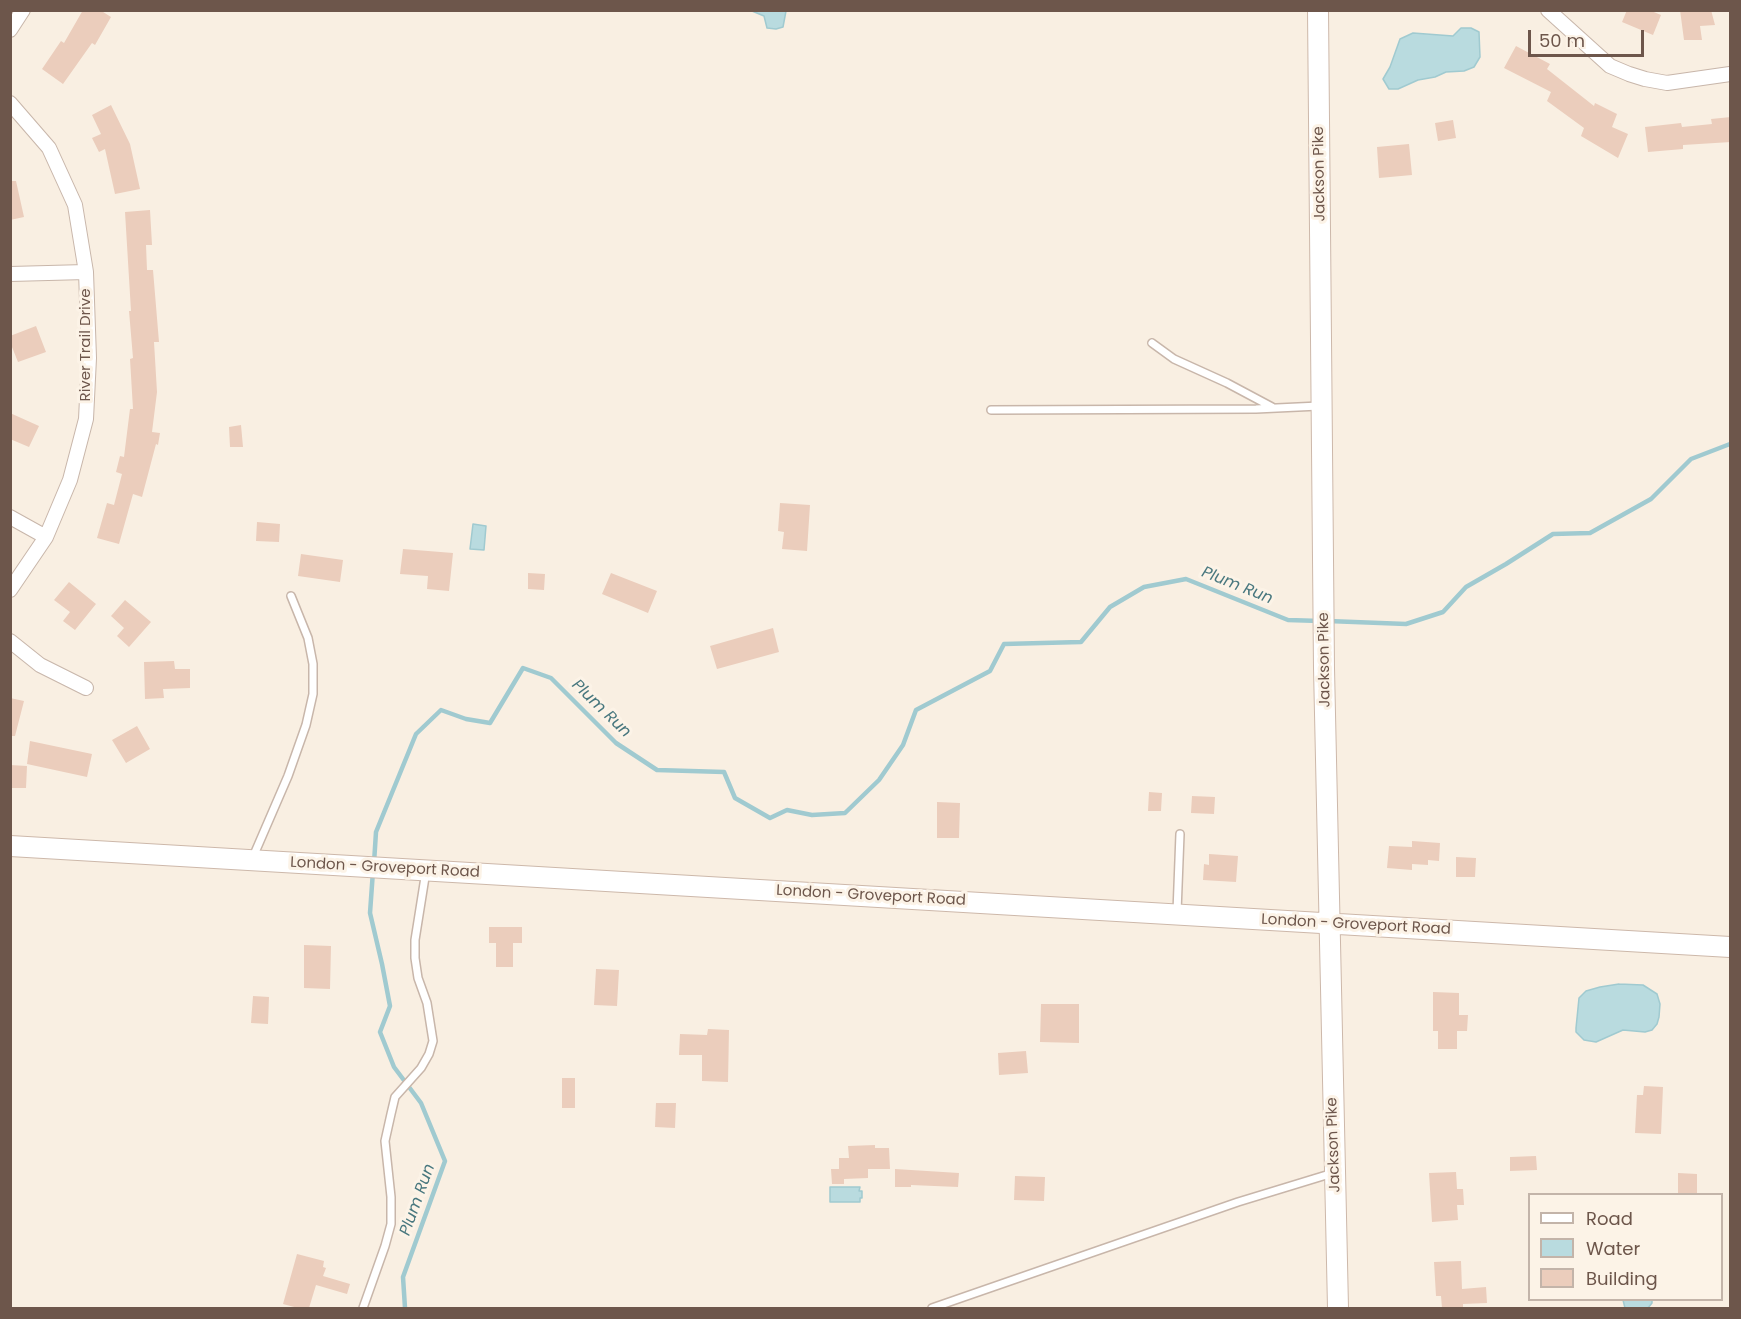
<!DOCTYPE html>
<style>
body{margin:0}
#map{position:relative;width:1741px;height:1319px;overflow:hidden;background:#f9efe2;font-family:Poppins,sans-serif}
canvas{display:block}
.frame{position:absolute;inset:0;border:12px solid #6d564b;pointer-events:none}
.legend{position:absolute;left:1528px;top:1193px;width:195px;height:108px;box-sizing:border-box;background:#fcf3e7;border:2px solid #c3b4a9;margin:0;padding:8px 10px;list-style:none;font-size:18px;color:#6d564b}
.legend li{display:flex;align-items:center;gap:12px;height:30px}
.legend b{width:30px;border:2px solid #c3b4a9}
.scale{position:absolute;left:1528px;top:30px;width:116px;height:27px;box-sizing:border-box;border:3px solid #6d564b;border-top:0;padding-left:8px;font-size:18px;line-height:21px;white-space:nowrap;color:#6d564b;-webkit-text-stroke:4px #fcf3e7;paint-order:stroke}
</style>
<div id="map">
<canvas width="1741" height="1319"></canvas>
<div class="frame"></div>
<ul class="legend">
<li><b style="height:8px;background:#fff"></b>Road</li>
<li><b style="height:16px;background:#b9dbdf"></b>Water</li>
<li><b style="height:16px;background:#ebcdbc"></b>Building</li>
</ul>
<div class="scale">50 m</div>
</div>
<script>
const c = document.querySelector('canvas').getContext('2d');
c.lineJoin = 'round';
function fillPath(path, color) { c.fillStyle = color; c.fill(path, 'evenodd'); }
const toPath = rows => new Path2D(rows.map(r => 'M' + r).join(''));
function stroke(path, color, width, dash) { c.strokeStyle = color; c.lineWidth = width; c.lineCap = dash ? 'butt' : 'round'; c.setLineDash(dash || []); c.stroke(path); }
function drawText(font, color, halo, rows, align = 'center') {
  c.font = font + ' Poppins,sans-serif'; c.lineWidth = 6; c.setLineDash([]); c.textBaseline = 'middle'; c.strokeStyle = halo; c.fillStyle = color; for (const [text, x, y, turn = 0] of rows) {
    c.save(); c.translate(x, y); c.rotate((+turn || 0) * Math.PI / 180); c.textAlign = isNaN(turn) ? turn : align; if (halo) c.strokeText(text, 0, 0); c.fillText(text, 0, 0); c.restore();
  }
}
const water = toPath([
 [752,11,786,11,783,27,776,29,767,28,764,16,752,11],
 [1461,28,1471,28,1479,32,1480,57,1474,67,1464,71,1446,72,1435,77,1418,80,1398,89,1389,89,1383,79,1390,67,1400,39,1413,33,1453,36,1461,28],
 [473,524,486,526,484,550,470,549,473,524],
 [1619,984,1643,985,1657,994,1660,1004,1659,1017,1657,1024,1652,1030,1645,1032,1623,1030,1596,1042,1584,1040,1576,1032,1576,1028,1579,998,1586,991,1600,987,1619,984],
 [830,1187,860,1187,859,1191,862,1191,862,1198,860,1198,860,1202,830,1202,830,1187],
 [1623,1300,1652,1300,1652,1303,1648,1308,1625,1308,1623,1300]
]);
const stream = toPath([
 [1328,621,1406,624,1443,612,1466,587,1506,564,1553,534,1590,533,1651,499,1691,459,1730,444],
 [374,863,376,832,416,734,441,710,466,719,490,723,523,668,551,678,616,743,657,770,724,772,735,798,770,818,787,810,812,815,845,813,879,780,903,745,916,710,990,671,1004,644,1081,642,1110,607,1144,587,1186,579,1288,620,1320,621],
 [373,871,370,913,382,964,390,1006,380,1032,394,1067,421,1103,445,1161,403,1277,405,1308]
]);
const building = toPath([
 [83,10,100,10,111,17,95,45,92,43,63,84,42,69,61,41,64,43],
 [1627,10,1649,10,1661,15,1653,35,1622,22],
 [1680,10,1711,10,1715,25,1700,26,1702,40,1684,40],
 [1516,46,1550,64,1547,69,1594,106,1595,103,1617,114,1612,127,1628,134,1618,158,1581,136,1584,128,1547,101,1551,92,1504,68],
 [111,105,130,144,140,189,115,194,105,149,99,152,92,138,101,134,92,115],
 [1731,117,1731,142,1683,145,1683,149,1648,152,1645,127,1681,123,1682,127,1712,124,1711,119],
 [1453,120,1456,138,1438,141,1435,123],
 [1409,144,1412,175,1379,178,1377,147],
 [10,181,16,181,24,217,10,220],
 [150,210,152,245,146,245,147,270,153,270,159,342,154,342,157,392,152,432,160,433,158,445,156,444,142,497,133,494,119,544,97,538,107,503,114,505,122,474,116,472,120,456,124,457,130,409,133,409,130,359,133,358,129,311,131,311,125,212],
 [36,326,46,352,18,362,10,342,10,336],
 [10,413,39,426,29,447,10,439],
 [241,425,243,447,230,447,229,427],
 [780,503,810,505,807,551,782,549,784,532,778,531],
 [257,522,280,524,279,542,256,541],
 [403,549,453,553,449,591,427,589,428,576,400,574],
 [301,554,343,560,340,582,298,576],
 [528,573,545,574,544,590,528,589],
 [611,573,657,591,648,613,602,594],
 [69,582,96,604,75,630,63,621,70,612,54,600],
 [125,600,151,622,129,647,117,636,124,628,111,616],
 [773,628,779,652,717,669,710,646],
 [174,661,175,669,190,669,190,688,163,689,164,698,145,699,144,662],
 [10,698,24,701,15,736,10,736],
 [137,726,150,749,126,763,112,740],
 [30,741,92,754,87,777,27,764],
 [10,765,27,766,26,788,10,788],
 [1149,792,1162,793,1161,811,1148,811],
 [1192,796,1215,797,1214,814,1191,813],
 [937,802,960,803,959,838,937,838],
 [1412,841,1440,843,1439,861,1428,860,1428,865,1412,864,1412,870,1387,868,1389,846,1412,847],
 [1209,854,1238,856,1236,882,1203,880,1204,864,1209,865],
 [1456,857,1476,858,1475,877,1456,877],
 [489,927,522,927,522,943,513,943,513,967,496,967,496,943,489,943],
 [304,945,331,946,330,989,304,988],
 [596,969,619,970,617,1006,594,1005],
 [1433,992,1459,993,1459,1015,1468,1015,1467,1031,1457,1031,1457,1049,1438,1049,1438,1031,1433,1031],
 [253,996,269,997,268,1024,251,1023],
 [1041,1004,1079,1004,1079,1043,1040,1042],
 [708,1029,729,1030,728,1082,702,1081,702,1055,679,1055,680,1034,707,1035],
 [1026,1051,1028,1073,999,1075,998,1053],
 [562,1078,575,1078,575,1108,562,1108],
 [1644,1086,1663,1087,1661,1134,1635,1133,1637,1095,1643,1095],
 [656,1103,676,1103,675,1128,655,1127],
 [875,1145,875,1148,889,1148,890,1169,868,1169,868,1178,844,1179,844,1184,832,1184,831,1169,839,1169,839,1158,849,1158,848,1146],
 [1536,1156,1537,1170,1510,1171,1510,1157],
 [895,1169,959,1173,958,1187,911,1185,911,1187,895,1187],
 [1456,1172,1457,1189,1463,1189,1464,1205,1457,1205,1458,1220,1432,1222,1429,1173],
 [1678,1173,1697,1174,1697,1194,1678,1194],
 [1015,1176,1045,1177,1044,1201,1014,1200],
 [297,1254,324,1261,323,1267,326,1268,323,1276,350,1284,347,1294,316,1285,309,1308,298,1308,283,1304],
 [1461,1261,1462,1289,1486,1287,1487,1303,1463,1304,1463,1308,1442,1308,1441,1296,1436,1296,1434,1262]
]);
const service = toPath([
 [1152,343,1174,359,1227,383,1272,407],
 [991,410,1256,409,1319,406],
 [253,857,288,776,306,725,313,694,313,664,308,638,291,596],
 [1177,912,1180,834],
 [363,1308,385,1246,391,1224,391,1197,385,1141,391,1114,395,1097,421,1068,429,1054,433,1041,427,1003,418,978,415,958,415,940,426,871],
 [932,1308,1238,1202,1333,1173]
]);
const minor = toPath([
 [1548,10,1610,66,1629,74,1645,79,1667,83,1730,74],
 [10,30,23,10],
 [10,103,49,148,75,205,86,272,89,358,86,419,70,480,46,537,10,590],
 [10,274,86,272],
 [10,517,46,537],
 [10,641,40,665,86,688]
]);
const secondary = toPath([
 [1318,10,1324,668,1338,1308],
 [10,846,1730,947]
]);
const streetNames = [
 ["Jackson Pike",1320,174,-91],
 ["River Trail Drive",86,345,-90],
 ["Jackson Pike",1325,660,-91],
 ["London - Groveport Road",385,868,3],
 ["London - Groveport Road",871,896,3],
 ["London - Groveport Road",1356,925,3],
 ["Jackson Pike",1334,1145,-92]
];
const waterNames = [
 ["Plum Run",1237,586,22],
 ["Plum Run",601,709,44],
 ["Plum Run",418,1200,-70]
];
fillPath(water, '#b9dbdf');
stroke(water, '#a0cad0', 1.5);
stroke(stream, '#a0cad0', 4.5);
fillPath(building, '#ebcdbc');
stroke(service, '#c8b6aa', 10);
stroke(minor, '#c8b6aa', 16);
stroke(secondary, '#cdb8aa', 22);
stroke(service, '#fff', 7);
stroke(minor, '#fff', 14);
stroke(secondary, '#fff', 20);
drawText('15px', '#6d564b', '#fcf3e7', streetNames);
drawText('italic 16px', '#48777e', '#fcf3e7', waterNames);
</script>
